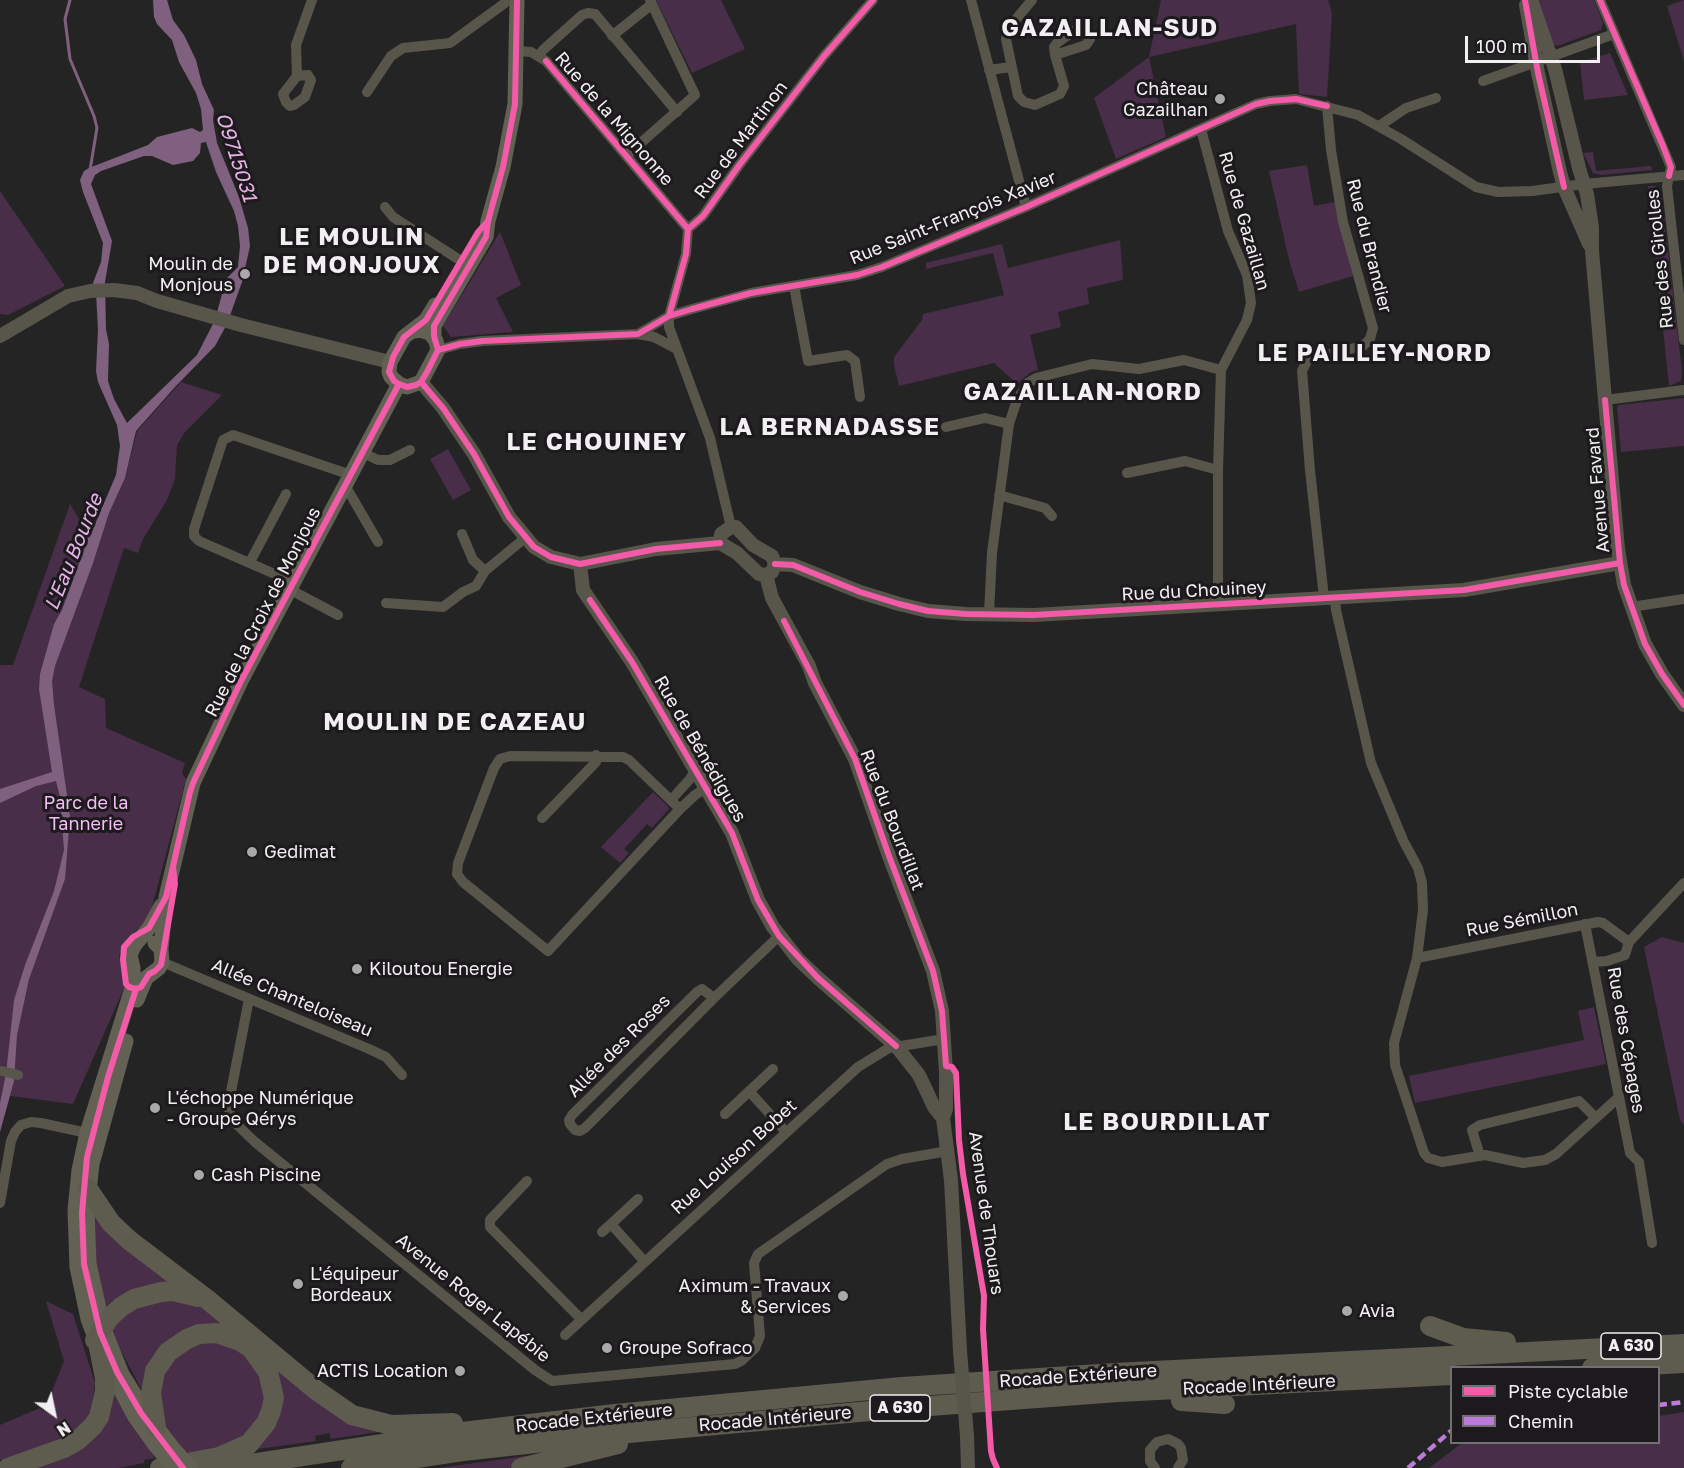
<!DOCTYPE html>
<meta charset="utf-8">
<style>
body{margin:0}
#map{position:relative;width:1684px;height:1468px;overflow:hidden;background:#252425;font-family:"Golos Text",sans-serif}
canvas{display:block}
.legend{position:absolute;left:1450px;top:1366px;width:210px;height:78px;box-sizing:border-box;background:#1c1a1c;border:2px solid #716f71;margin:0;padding:8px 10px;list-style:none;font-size:18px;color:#f1eff1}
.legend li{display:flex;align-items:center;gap:12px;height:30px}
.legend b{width:30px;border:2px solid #716f71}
.north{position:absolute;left:24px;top:1384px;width:60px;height:60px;-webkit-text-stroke:4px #1c1a1c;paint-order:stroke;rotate:147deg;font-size:16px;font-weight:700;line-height:24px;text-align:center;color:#f1eff1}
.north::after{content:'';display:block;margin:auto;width:21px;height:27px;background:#f1eff1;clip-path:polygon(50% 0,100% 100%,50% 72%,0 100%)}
.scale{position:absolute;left:1465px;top:36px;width:135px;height:27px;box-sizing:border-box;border:3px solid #f1eff1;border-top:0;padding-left:8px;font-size:18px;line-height:21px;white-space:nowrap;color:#f1eff1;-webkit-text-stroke:4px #1c1a1c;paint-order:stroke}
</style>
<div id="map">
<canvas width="1684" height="1468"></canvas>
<ul class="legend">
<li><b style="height:8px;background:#f35aa7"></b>Piste cyclable</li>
<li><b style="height:8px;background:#bd7bd9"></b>Chemin</li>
</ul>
<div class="north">N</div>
<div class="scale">100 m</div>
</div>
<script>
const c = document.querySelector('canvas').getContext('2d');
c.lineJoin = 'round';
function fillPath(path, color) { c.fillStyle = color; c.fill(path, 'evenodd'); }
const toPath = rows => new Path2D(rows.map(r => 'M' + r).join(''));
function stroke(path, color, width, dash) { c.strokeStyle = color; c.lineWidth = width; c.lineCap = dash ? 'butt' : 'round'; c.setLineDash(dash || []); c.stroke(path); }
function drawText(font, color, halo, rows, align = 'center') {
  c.font = font + ' "Golos Text",sans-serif'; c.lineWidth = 6; c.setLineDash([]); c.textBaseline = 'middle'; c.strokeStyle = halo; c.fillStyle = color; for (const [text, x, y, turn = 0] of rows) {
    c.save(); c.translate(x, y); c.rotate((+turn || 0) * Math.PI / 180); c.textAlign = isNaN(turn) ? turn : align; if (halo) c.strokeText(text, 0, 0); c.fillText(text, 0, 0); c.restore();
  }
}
const green = toPath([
 [656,0,721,0,745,49,692,73],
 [1161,0,1328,0,1332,13,1327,97,1299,94,1296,24,1149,57,1166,137,1116,159,1094,98,1149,57],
 [1534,0,1594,0,1603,23,1601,30,1557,46,1550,43],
 [1684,0,1684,61,1667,6],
 [1610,53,1628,95,1584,100,1580,62],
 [1593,152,1596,171,1651,166,1652,170,1601,175,1593,173,1583,153],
 [1307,165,1314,206,1335,202,1353,276,1299,292,1289,260,1269,171],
 [1648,186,1655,186,1661,191,1682,371,1681,381,1669,386],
 [0,191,65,286,8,315,0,314],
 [500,232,521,285,496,298,513,332,451,337,443,326],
 [1120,240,1123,280,1087,288,1089,304,1058,312,1061,327,1030,335,1038,370,1031,372,1017,384,994,363,899,386,894,365,894,357,922,320,923,314,1004,295,993,253,926,269,926,263,1002,244,1008,268],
 [181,382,222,395,185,432,177,445,175,479,167,500,143,539,138,553,124,548,79,687,105,699,106,728,185,763,182,773,186,779,149,918,135,932,119,954,125,986,73,1104,3,1095,0,1103,0,665,13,665,70,504,88,533,101,537,109,512,125,478,137,431],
 [1684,398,1684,446,1621,452,1617,407,1619,405],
 [448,449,471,490,453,500,430,459],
 [653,792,668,806,669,809,652,828,647,824,624,849,629,853,620,863,601,847],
 [1662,937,1684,943,1684,1125,1680,1120,1644,947],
 [1594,1007,1606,1064,1415,1103,1409,1076,1584,1040,1578,1011],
 [93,1213,185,1286,104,1313,98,1289],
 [189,1296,385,1431,331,1439,329,1433,315,1436,316,1441,251,1450,265,1431,267,1361,192,1332,146,1398,111,1332,126,1308],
 [46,1301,73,1314,95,1383,90,1417,74,1431,42,1447,0,1460,0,1425,40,1408,44,1412,64,1361],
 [208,1338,236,1345,263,1371,267,1403,254,1431,230,1446,187,1456,164,1428,158,1385,169,1359],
 [112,1392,155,1458,144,1460,144,1463,119,1468,18,1468,64,1452],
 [1684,1412,1684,1468,1429,1468,1462,1443,1658,1442,1659,1416],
 [569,1450,569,1453,509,1468,439,1468]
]);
const water = toPath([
 [153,0,167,0,173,20,184,35,196,60,202,84,214,110,213,120,217,143,239,197,248,228,250,246,242,282,227,324,215,346,175,387,136,431,125,478,109,513,93,563,55,666,52,681,54,705,70,816,65,879,29,979,17,1035,14,1081,0,1132,0,1103,6,1074,14,1000,25,965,54,891,64,850,60,797,56,781,36,786,0,803,0,789,52,772,39,689,40,674,54,624,62,610,84,550,116,475,120,446,117,425,98,382,96,371,98,330,96,293,93,283,101,262,103,243,83,192,80,180,84,171,89,168,148,145,157,137,192,128,200,132,203,130,201,109,196,93,179,62,172,40,157,24,154,17],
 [206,142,216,172,234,211,238,226,240,246,238,267,226,279,215,320,197,355,127,423,114,399,108,381,109,344,106,329,105,282,112,241,91,184,95,175,101,171,144,156,152,156,173,165,193,161,200,153,201,143]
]);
const stream = toPath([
 [70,0,65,19,70,59,94,116,97,128,90,170],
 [82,524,90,541]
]);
const minor = toPath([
 [971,0,1026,207],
 [1032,0,1012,24,1007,31,1006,39,1018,96,1024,102,1035,105,1060,94,1064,86,1055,55,1054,47,1057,43,1081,26,1089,33,1090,39,1086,45,1055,55],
 [1600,0,1671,167,1667,186,1684,340],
 [612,36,652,4],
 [517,51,531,52,546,61,688,229],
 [539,56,543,50,582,15,588,13,595,14,677,112],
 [989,70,1011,67],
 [297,76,308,75,311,80,305,97,294,105,290,106,286,102,283,94,297,76,296,45,312,0],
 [1483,81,1614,34],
 [367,92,391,56,403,48,450,43,505,3],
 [1379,126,1406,108,1436,98],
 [1201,129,1228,231,1247,275,1251,303,1247,320,1221,370,1218,470,1218,605],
 [626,156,695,95,650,0],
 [385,207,393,217,469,266],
 [794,286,808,361,847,355,855,361,860,397],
 [638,334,654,337,677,349],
 [438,350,460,344,482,341,638,334,669,316,692,309,751,293,857,275,882,267,1026,207,1256,104,1270,101,1296,99,1358,115,1401,139,1476,187,1498,192,1532,191,1584,184,1684,175],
 [1605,400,1684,390],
 [946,427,985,418,1009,424],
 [363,453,378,460,390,460,410,450],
 [1127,473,1185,461,1218,470],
 [344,489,349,492,378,542],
 [999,495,1045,508,1052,516],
 [731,527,710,438,669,327,669,316,686,254,688,229,703,216,740,164,824,56,873,0],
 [462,534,473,560,485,571],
 [250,562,286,494],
 [293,582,199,541,194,536,194,529,223,440,233,435,351,475],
 [289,589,338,615],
 [1324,598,1310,470,1302,371,1308,359,1363,346,1370,339,1373,328,1343,222,1331,150,1327,106],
 [1335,598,1336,610,1371,763,1403,840,1418,868,1422,883,1423,910,1417,958,1394,1043,1395,1065,1424,1153,1428,1158,1442,1162,1485,1155,1523,1163,1545,1160,1556,1154,1619,1097],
 [386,603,443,607,463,592,476,586,485,571,525,538],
 [1631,607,1684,599],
 [989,614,992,553,1009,424,1017,400,1028,383,1036,378,1092,364,1139,369,1184,360,1221,370],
 [671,800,690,779,695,771],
 [680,809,629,760,623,757,510,756,500,759,494,768,458,863,457,874,463,882,548,951,680,809,695,795,706,788],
 [542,818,596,762,596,755],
 [1585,924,1630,1153,1639,1162,1652,1243],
 [1417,958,1598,922,1603,923,1629,942],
 [162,962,369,1049,386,1057,402,1075],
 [1594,962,1607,961,1625,955,1629,942,1684,883],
 [714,998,702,989,697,992,572,1115,569,1120,570,1124,575,1130,580,1131,585,1128,714,998,779,936],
 [249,999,228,1107,233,1121,255,1142,535,1370,552,1381,735,1364,741,1361,755,1348,760,1336,754,1263,758,1254,887,1164,902,1159,948,1151],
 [2,1071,18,1075],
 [749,1091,786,1132],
 [725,1114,773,1069],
 [1480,1156,1472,1130,1480,1125,1579,1101,1596,1118],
 [527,1181,490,1220,490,1227,581,1319],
 [638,1199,611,1224,644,1261],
 [0,1203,11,1141,15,1132,21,1125,31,1122,41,1123,87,1133,93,1130],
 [602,1232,611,1224],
 [565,1335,858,1067,889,1048,944,1039],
 [1155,1468,1150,1461,1150,1450,1157,1442,1168,1439,1178,1444,1181,1448,1183,1460,1178,1468]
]);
const tertiary = toPath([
 [1531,0,1555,69,1579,168,1587,194,1592,228,1592,251,1618,549,1624,585,1645,644,1662,674,1684,705],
 [1526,5,1538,73,1560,172,1564,187,1589,244],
 [0,336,68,296,90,291,114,290,137,293,157,301,241,325,390,362],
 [421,382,443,408,474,454,509,517,534,547,551,557,580,564,656,549,720,543],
 [731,527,736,527,753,545,772,556,775,564,772,572,766,575,759,574,737,553,720,543,721,534,731,527],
 [580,564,583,590,632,662,732,833,758,900,773,927,798,959,818,978,896,1046,919,1075,934,1107,943,1118],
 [775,564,793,565,860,592,899,604,928,611,966,614,1034,615,1464,590,1620,563],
 [766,575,772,598,809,666,815,683,855,759,889,856,933,971,942,1011,946,1072,946,1109,943,1118,951,1180,960,1351],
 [967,1436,968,1468]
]);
const secondary = toPath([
 [414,331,420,330,430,333,436,341,438,350,421,382,407,387,399,384,391,377,389,372,390,362,404,337,426,320,435,305],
 [434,336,434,326,486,237,488,221,503,167,515,104,517,0],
 [161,949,166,897,193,783,241,681,399,384],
 [137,1000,146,978,159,968,162,962,161,949,155,943],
 [126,1041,92,1164,87,1211,89,1263,103,1327,122,1374,144,1410,168,1442],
 [155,1445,135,1417,115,1380,99,1348,88,1319,77,1267,75,1210,79,1170,87,1133,133,985,133,968,130,955,134,946,149,928,161,906]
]);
const motorway = toPath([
 [88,1189,111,1223,129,1240,208,1300,316,1390,352,1415,391,1425,453,1423],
 [1430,1326,1463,1338,1506,1342],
 [95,1340,109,1318,121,1307,134,1299,161,1292,173,1291,198,1297],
 [1592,1368,1684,1363],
 [1181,1401,1225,1404],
 [156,1427,151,1393,155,1371,168,1352,187,1339,199,1334,217,1333,240,1341,251,1348,268,1372,274,1398,271,1411,266,1423,249,1444,219,1457,160,1468],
 [8,1468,64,1448,78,1440,93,1426,99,1417,105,1391,105,1378,99,1348],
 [224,1468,462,1432,615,1414,902,1387,1115,1373,1684,1344],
 [351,1468,463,1451,617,1434,903,1408,1118,1392,1452,1375],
 [521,1468,618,1444]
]);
const tertiaryBridge = toPath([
 [960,1351,967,1436]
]);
const secondaryBridge = toPath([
 [168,1442,190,1468],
 [155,1445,174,1468]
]);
const quiet = toPath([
 [1658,1405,1684,1402],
 [1408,1468,1452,1430]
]);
const cycleway = toPath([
 [1525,0,1538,73,1564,187],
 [1600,0,1663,146,1671,167,1669,176],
 [546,61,688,229],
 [488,221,478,232,426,320,404,337,393,357,389,372,394,381,399,384,407,387,416,385,421,382,427,372,438,350,434,336,434,326,486,237,488,221,503,167,515,104,517,0],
 [669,316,686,254,688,229,703,216,740,164,824,56,873,0],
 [438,350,460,344,482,341,638,334,669,316,692,309,751,293,857,275,882,267,1026,207,1256,104,1270,101,1296,99,1327,106],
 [421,382,443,408,474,454,509,517,534,547,551,557,580,564,656,549,720,543],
 [1605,400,1620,563,1624,585,1645,644,1662,674,1684,705],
 [775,564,793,565,860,592,899,604,928,611,966,614,1034,615,1464,590,1620,563],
 [590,600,632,662,732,833,758,900,779,936,818,978,896,1046],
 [784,621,855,759,889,856,933,971,942,1011,946,1066,952,1067,956,1073,959,1140,963,1174,984,1296,983,1329,991,1451,993,1459,997,1468],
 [173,867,175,884,161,965,155,971,149,974,141,987,136,989,129,987,126,984,123,960,124,947,133,937,149,928,166,897,190,792,193,783,241,681,399,384],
 [136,989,108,1077,87,1157,82,1213,84,1264,100,1332,117,1372,141,1413,183,1468]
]);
const markers = [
 [1220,99,6,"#aaa8aa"],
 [245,274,6,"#aaa8aa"],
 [252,852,6,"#aaa8aa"],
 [357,969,6,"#aaa8aa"],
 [155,1108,6,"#aaa8aa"],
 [199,1175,6,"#aaa8aa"],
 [298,1284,6,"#aaa8aa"],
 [843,1296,6,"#aaa8aa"],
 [1347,1311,6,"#aaa8aa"],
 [607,1348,6,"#aaa8aa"],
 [460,1371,6,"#aaa8aa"]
];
const shields = [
 [1631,1346,60],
 [900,1408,60]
];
const shieldNames = [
 ["A 630",1631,1346],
 ["A 630",900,1408]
];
const poiNames = [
 ["Château",1208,89,"right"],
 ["Gazailhan",1208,110,"right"],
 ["Moulin de",233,264,"right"],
 ["Monjous",233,285,"right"],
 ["Gedimat",264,852],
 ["Kiloutou Energie",369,969],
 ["L'échoppe Numérique",167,1098],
 ["- Groupe Qérys",167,1119],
 ["Cash Piscine",211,1175],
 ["L'équipeur",310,1274],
 ["Bordeaux",310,1295],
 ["Aximum - Travaux",831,1286,"right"],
 ["& Services",831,1307,"right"],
 ["Avia",1359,1311],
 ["Groupe Sofraco",619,1348],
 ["ACTIS Location",448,1371,"right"]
];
const streetNames = [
 ["Rue de la Mignonne",614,119,49],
 ["Rue de Martinon",741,140,-53],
 ["Rue Saint-François Xavier",953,218,-22],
 ["Rue de Gazaillan",1244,221,74],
 ["Rue du Brandier",1369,246,76],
 ["Rue des Girolles",1660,259,-96],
 ["Avenue Favard",1598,490,-95],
 ["Rue du Chouiney",1194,591,-3],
 ["Rue de la Croix de Monjous",263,612,-63],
 ["Rue de Bénédigues",700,749,60],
 ["Rue du Bourdillat",892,820,69],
 ["Rue Sémillon",1522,920,-11],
 ["Allée Chanteloiseau",292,998,23],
 ["Rue des Cépages",1626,1040,80],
 ["Allée des Roses",619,1046,-45],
 ["Rue Louison Bobet",734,1157,-42],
 ["Avenue de Thouars",986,1213,82],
 ["Avenue Roger Lapébie",473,1298,39],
 ["Rocade Extérieure",1078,1376,-4],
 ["Rocade Intérieure",1259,1385,-3],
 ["Rocade Extérieure",594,1418,-6],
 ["Rocade Intérieure",775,1419,-5]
];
const parkNames = [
 ["Parc de la",86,803],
 ["Tannerie",86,824]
];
const waterNames = [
 ["O9715031",236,157,72],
 ["L'Eau Bourde",74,552,-68]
];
const districtNames = [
 ["GAZAILLAN-SUD",1110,28],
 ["LE MOULIN",352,237],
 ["DE MONJOUX",352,265],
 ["LE PAILLEY-NORD",1375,353],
 ["GAZAILLAN-NORD",1083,392],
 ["LA BERNADASSE",830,427],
 ["LE CHOUINEY",597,442],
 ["MOULIN DE CAZEAU",455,722],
 ["LE BOURDILLAT",1167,1122]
];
fillPath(green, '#482e48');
fillPath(water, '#7f607f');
stroke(stream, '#7f607f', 3);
stroke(minor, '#58564b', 10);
stroke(tertiary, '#58564b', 14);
stroke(secondary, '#636154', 15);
stroke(motorway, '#5e5b4f', 20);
stroke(tertiaryBridge, '#58564b', 14);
stroke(secondaryBridge, '#636154', 15);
stroke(quiet, '#bd7bd9', 4.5, [9, 4.5]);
stroke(cycleway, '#f35aa7', 6);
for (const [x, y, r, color] of markers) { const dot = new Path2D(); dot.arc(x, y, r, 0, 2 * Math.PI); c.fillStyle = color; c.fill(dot); stroke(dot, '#1c1a1c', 2); }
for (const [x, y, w] of shields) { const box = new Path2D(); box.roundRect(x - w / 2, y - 13, w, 26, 4.5); c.fillStyle = '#1c1a1c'; c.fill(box); stroke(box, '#f1eff1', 1.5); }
drawText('bold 16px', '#f1eff1', null, shieldNames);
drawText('18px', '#f1eff1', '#1c1a1c', poiNames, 'left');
drawText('18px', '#f1eff1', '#1c1a1c', streetNames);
drawText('18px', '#f5bff6', '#1c1a1c', parkNames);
drawText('italic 20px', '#e7b1e8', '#1c1a1c', waterNames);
c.letterSpacing = '1.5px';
drawText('bold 24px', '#f1eff1', '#1c1a1c', districtNames);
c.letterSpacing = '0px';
</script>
